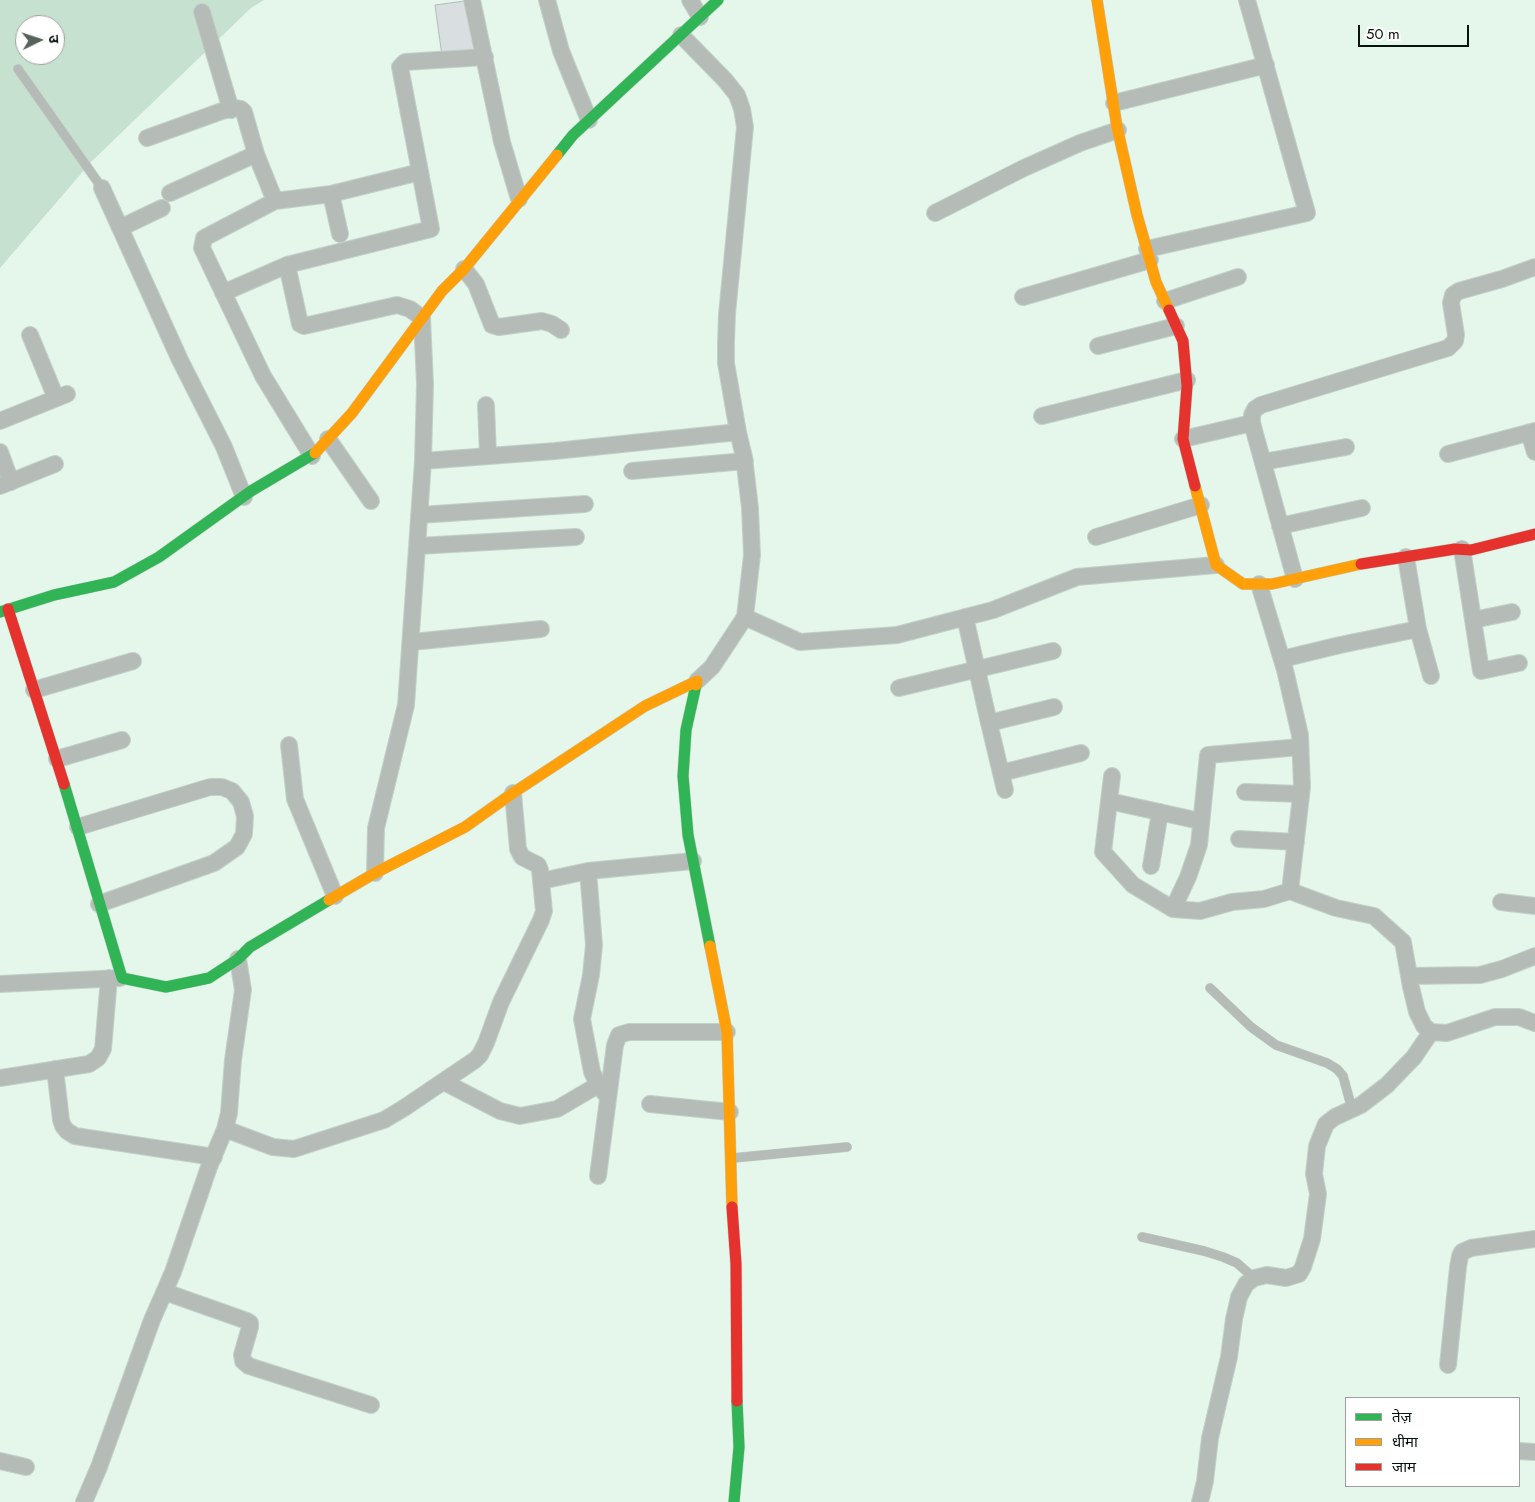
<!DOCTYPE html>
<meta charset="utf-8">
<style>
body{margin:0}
#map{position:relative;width:1535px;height:1502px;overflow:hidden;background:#e5f7eb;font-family:Jost,"Noto Sans Devanagari",sans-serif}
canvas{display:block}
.legend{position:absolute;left:1345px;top:1397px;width:175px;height:90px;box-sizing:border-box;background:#fff;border:1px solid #9ca19e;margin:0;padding:6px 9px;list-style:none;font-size:15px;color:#08130c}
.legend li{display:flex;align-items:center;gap:10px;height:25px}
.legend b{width:25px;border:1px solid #9ca19e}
.north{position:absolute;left:15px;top:15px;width:50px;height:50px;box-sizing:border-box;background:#fff;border:1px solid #9ca19e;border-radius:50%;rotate:86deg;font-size:14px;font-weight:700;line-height:20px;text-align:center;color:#08130c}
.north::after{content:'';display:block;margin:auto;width:18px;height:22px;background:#55635a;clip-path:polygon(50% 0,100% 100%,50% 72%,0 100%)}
.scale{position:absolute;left:1358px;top:25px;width:111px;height:22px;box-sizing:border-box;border:2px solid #08130c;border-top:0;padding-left:6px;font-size:15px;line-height:18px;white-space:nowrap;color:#08130c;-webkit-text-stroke:4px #fff;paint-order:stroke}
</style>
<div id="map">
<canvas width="1535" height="1502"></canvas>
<ul class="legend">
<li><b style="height:6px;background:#30b455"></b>तेज़</li>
<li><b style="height:6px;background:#ff9f0a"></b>धीमा</li>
<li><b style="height:6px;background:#e5322d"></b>जाम</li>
</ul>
<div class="north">उ</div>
<div class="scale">50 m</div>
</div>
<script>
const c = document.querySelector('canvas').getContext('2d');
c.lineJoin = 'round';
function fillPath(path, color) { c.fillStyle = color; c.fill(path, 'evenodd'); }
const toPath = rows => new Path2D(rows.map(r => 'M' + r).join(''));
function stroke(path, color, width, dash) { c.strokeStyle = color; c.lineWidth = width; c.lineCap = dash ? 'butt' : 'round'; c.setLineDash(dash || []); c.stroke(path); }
const green = toPath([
 [0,0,264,0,251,8,92,161,0,268],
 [25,25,55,25,55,55,25,55]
]);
const building = toPath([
 [472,0,478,52,442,56,435,5,472,0]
]);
const lane = toPath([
 [18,69,102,188],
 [1210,988,1251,1027,1276,1045,1327,1063,1337,1069,1343,1076,1352,1109],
 [733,1158,847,1147],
 [1142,1237,1204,1251,1223,1257,1237,1263,1254,1278]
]);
const street = toPath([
 [472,0,502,142,519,199],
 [547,0,561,51,589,120],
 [690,0,700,17],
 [202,12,231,110],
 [681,35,725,80,737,95,742,109,745,127,727,314,726,342,726,363,738,432,744,457,750,508,752,555,745,617],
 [1114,103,1266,65],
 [147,138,222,111,236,108,241,109,244,112,256,154,275,201,204,238,202,248,263,376,312,456],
 [102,188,180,360,224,447,244,497],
 [170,193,256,154],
 [331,194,340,234],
 [275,201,331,194,420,172],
 [935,213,1024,168,1080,143,1118,130],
 [120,228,162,208],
 [1147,249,1307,213,1247,0],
 [287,265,300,324,304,326,397,305,410,309,422,318,425,384,423,461,406,705,376,828,375,873],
 [464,269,476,284,492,325,499,327,542,321,552,324,561,330],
 [223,293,287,265,431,229,400,67,405,62,485,57],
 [1023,297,1150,260],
 [1165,301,1238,277],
 [30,335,56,398],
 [1098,346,1176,326],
 [486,405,488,455],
 [1042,416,1187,380],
 [0,421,67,394],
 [1529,433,1535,452],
 [328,439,371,501],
 [1183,439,1252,423],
 [0,452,11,482],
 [1448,454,1535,431],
 [423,461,555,451,738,432],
 [1263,462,1346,447],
 [632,471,745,461],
 [0,486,55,464],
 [419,515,585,504],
 [1280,526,1362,508],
 [1096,537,1201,505],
 [418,546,576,537],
 [1462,549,1481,671,1519,663],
 [1406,557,1418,629,1431,676],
 [1295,579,1252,423,1252,415,1255,409,1261,405,1448,348,1455,341,1456,335,1451,303,1453,295,1459,291,1502,279,1535,267],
 [1259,584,1285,670,1300,735,1302,787,1290,891,1336,908,1374,916,1403,942,1411,987,1417,1012,1424,1026,1431,1032,1447,1033,1495,1017,1519,1017,1535,1023],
 [965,617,989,723,1054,707],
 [1473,620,1512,612],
 [412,642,541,629],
 [1282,659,1340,645,1418,629],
 [697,681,712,667,745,617,800,642,897,635,993,610,1077,577,1216,565],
 [899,688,1053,651],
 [34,690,133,661],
 [989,723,1005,790],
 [289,745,295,799,335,896],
 [57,759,122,740],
 [1001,773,1081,753],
 [1112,776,1103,852,1133,885,1173,909],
 [1245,792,1301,794],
 [1109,801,1200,821],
 [78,827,210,787,222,787,232,791,241,802,245,816,244,834,237,847,214,863,99,904],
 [1239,839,1296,842],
 [1151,866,1160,812],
 [588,871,594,945,591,975,582,1019,592,1072,598,1085,608,1097],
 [541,881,588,871,693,861],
 [1290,891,1264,899,1232,902,1200,911,1173,909,1188,877,1199,845,1208,755,1300,747],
 [1501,902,1535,906],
 [1409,976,1480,975,1502,969,1535,956],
 [0,984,120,978],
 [55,1069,61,1120,63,1126,67,1131,75,1136,214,1157],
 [0,1078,89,1064,98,1058,103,1049,109,978],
 [444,1082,500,1111,520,1116,557,1109,598,1085],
 [650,1104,730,1112],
 [225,1129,273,1147,294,1149,384,1120,404,1108,475,1060,480,1055,486,1043,501,1002,541,920,544,911,540,870,538,865,522,857,518,849,513,793],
 [598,1176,615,1045,619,1035,629,1032,727,1032],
 [165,1292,247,1321,250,1323,250,1327,242,1355,243,1361,249,1366,371,1405],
 [1448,1365,1458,1267,1460,1256,1462,1252,1471,1248,1535,1239],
 [1519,1451,1535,1452],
 [0,1461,26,1467],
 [84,1502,99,1467,152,1320,173,1272,209,1167,225,1129,229,1113,233,1060,243,990,238,959],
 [1200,1502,1205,1481,1210,1438,1229,1357,1234,1319,1239,1297,1246,1284,1254,1278,1267,1275,1286,1278,1299,1274,1303,1267,1312,1239,1318,1194,1314,1174,1317,1146,1326,1124,1335,1117,1361,1105,1387,1085,1414,1057,1431,1032]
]);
const fast = toPath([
 [557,155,573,135,718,0],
 [0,612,54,595,114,582,159,557,251,491,315,453],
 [696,685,686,730,683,776,688,835,710,946],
 [64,784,122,978,166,987,209,978,238,959,250,947,329,900],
 [734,1502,739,1447,737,1401]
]);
const slow = toPath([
 [1097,0,1117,127,1137,215,1156,282,1169,310],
 [315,453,352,413,442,291,464,269,557,155],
 [1195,486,1216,565,1243,584,1272,584,1361,564],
 [329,900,375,873,465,827,513,793,645,706,697,681,696,685],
 [710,946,727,1032,732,1207]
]);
const jam = toPath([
 [1169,310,1183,341,1187,386,1183,439,1195,486],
 [1361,564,1455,549,1471,550,1535,534],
 [8,609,64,784],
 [732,1207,736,1264,737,1401]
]);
fillPath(green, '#c7e1d0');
fillPath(building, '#d9dfe0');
stroke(building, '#b5babb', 1);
stroke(lane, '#c3d1c8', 10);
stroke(street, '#c3d1c8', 18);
stroke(fast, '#c3d1c8', 12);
stroke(slow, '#c3d1c8', 12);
stroke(jam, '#c3d1c8', 12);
stroke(lane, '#b5bcb7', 9);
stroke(street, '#b5bcb7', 16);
stroke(fast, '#30b455', 11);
stroke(slow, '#ff9f0a', 11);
stroke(jam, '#e5322d', 11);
</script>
